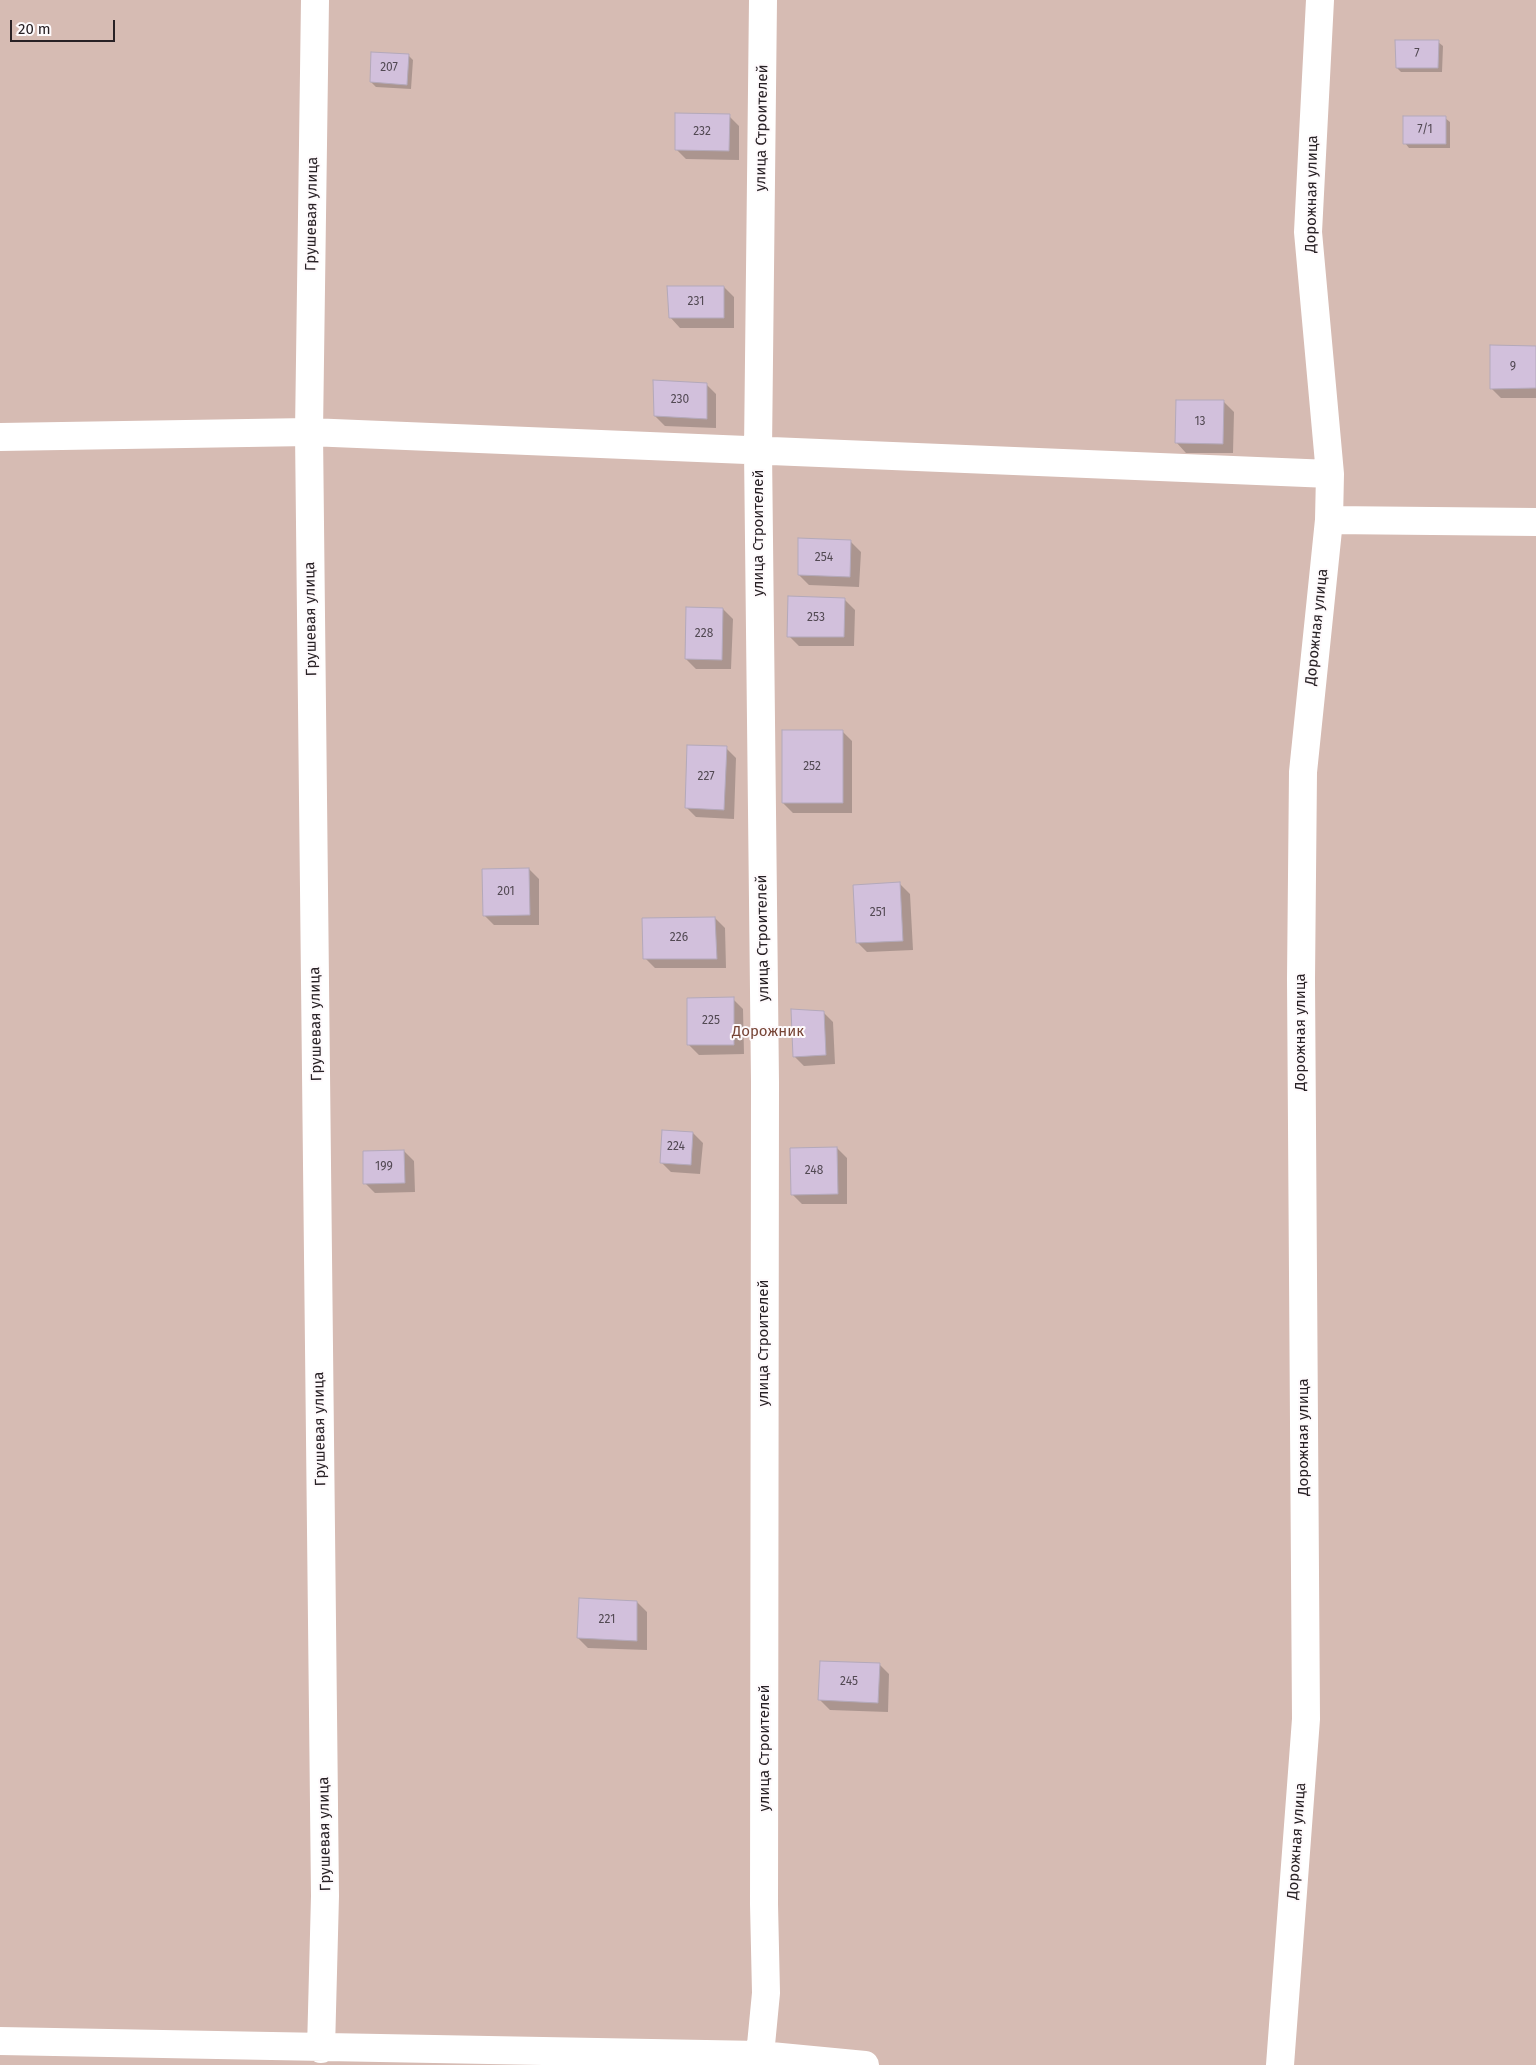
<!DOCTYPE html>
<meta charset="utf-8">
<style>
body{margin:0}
#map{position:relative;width:1536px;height:2065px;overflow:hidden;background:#fce7f3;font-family:"Fira Sans",sans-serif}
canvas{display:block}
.scale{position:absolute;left:10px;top:20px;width:105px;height:22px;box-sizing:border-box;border:2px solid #282125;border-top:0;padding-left:6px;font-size:15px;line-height:18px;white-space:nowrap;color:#282125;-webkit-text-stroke:4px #fefafc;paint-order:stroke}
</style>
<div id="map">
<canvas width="1536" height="2065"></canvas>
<div class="scale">20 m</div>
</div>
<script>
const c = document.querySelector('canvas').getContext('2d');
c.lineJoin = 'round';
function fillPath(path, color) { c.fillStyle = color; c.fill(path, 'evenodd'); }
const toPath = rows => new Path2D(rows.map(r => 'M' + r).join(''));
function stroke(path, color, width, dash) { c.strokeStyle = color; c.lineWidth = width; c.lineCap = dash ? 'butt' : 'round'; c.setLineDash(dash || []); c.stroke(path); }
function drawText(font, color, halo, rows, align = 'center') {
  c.font = font + ' "Fira Sans",sans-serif'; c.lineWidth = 4; c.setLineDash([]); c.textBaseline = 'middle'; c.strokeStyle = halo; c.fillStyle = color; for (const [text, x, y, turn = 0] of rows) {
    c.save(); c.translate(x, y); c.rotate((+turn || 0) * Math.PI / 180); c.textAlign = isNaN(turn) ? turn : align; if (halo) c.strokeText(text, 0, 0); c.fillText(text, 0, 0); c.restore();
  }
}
const green = toPath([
 [0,0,1536,0,1536,2065,0,2065]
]);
const shadow = toPath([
 [1438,42,1443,46,1442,72,1401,72,1397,68],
 [408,55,413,60,411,89,376,87,371,82],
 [729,116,739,126,739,160,686,159,676,149],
 [1445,118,1450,122,1450,148,1409,148,1405,143],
 [724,287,734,297,734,328,680,328,670,317],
 [1536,347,1536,398,1501,398,1491,388],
 [706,384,716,394,716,428,665,426,655,416],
 [1224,402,1234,412,1233,453,1186,453,1176,442],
 [851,542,861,552,859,587,809,585,799,575],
 [845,600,855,610,854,646,799,646,789,636],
 [723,609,733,619,731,669,696,669,686,659],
 [842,731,852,741,852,813,793,813,783,803],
 [726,748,736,758,734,819,696,817,686,807],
 [529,869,539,879,539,925,494,925,484,915],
 [900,884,910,894,913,950,867,952,857,942],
 [715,918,725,928,726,968,655,968,645,958],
 [733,999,743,1009,744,1054,699,1055,689,1045],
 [823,1012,833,1022,835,1064,804,1066,794,1056],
 [693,1133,703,1143,700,1174,671,1172,661,1162],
 [837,1148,847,1158,847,1204,802,1204,792,1194],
 [404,1151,414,1161,415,1192,375,1193,365,1183],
 [637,1602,647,1612,647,1650,588,1648,578,1638],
 [879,1664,889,1674,888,1712,830,1710,820,1700]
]);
const building = toPath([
 [1395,40,1439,40,1438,68,1396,68,1395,40],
 [371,52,409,54,407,85,370,82,371,52],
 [675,113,730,114,729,151,675,150,675,113],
 [1403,116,1446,116,1446,144,1403,144,1403,116],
 [667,286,724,286,724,318,669,318,667,286],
 [1490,345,1536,346,1536,388,1490,389,1490,345],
 [653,380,707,383,707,419,654,416,653,380],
 [1176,400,1224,400,1223,444,1175,443,1176,400],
 [798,538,851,540,850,577,798,575,798,538],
 [788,596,845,598,844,637,787,637,788,596],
 [686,607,723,608,722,660,685,659,686,607],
 [782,730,843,730,843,803,782,803,782,730],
 [687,745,727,746,724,810,685,808,687,745],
 [529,868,530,915,483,916,482,869,529,868],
 [900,882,903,941,856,943,853,885,900,882],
 [715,917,717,959,643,959,642,918,715,917],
 [734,997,734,1045,687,1045,687,998,734,997],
 [791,1009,824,1011,826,1055,793,1057,791,1009],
 [662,1130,693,1132,691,1165,660,1163,662,1130],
 [837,1147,838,1194,791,1195,790,1148,837,1147],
 [404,1150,405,1183,363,1184,363,1151,404,1150],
 [579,1598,637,1601,637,1641,577,1638,579,1598],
 [820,1661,880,1663,878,1703,818,1700,820,1661]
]);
const minor = toPath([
 [315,0,309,432,325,1896,321,2049],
 [0,437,309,432,1330,474],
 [1329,520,1536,522],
 [0,2041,760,2055,865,2065],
 [760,2055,766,1993,764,1904,765,1082,758,450,763,0],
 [1280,2065,1306,1719,1301,979,1303,772,1329,520,1330,474,1308,232,1320,0]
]);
const numberNames = [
 ["7",1417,54],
 ["207",389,68],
 ["7/1",1425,130],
 ["232",702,132],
 ["231",696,302],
 ["9",1513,367],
 ["230",680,400],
 ["13",1200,422],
 ["254",824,558],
 ["253",816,618],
 ["228",704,634],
 ["252",812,767],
 ["227",706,777],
 ["201",506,892],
 ["251",878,913],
 ["226",679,938],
 ["225",711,1021],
 ["224",676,1147],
 ["199",384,1167],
 ["248",814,1171],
 ["221",607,1620],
 ["245",849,1682]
];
const streetNames = [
 ["улица Строителей",762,128,-89],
 ["Дорожная улица",1312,194,-89],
 ["Грушевая улица",312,214,-89],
 ["улица Строителей",759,533,-90],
 ["Грушевая улица",311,619,-91],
 ["Дорожная улица",1317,627,-84],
 ["улица Строителей",763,938,-91],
 ["Грушевая улица",316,1024,-91],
 ["Дорожная улица",1301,1032,-90],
 ["улица Строителей",764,1343,-90],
 ["Грушевая улица",320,1429,-91],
 ["Дорожная улица",1304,1437,-90],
 ["улица Строителей",765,1748,-90],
 ["Грушевая улица",325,1834,-91],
 ["Дорожная улица",1297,1841,-86]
];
const parkNames = [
 ["Дорожник",768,1032]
];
fillPath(green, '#d6bbb3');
fillPath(shadow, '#0003');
fillPath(building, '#d2c0dc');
stroke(building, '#b4a9ba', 1);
stroke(minor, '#fff', 28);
drawText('12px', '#524953', null, numberNames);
drawText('15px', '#282125', '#fefafc', streetNames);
drawText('15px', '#764435', '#fefafc', parkNames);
</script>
